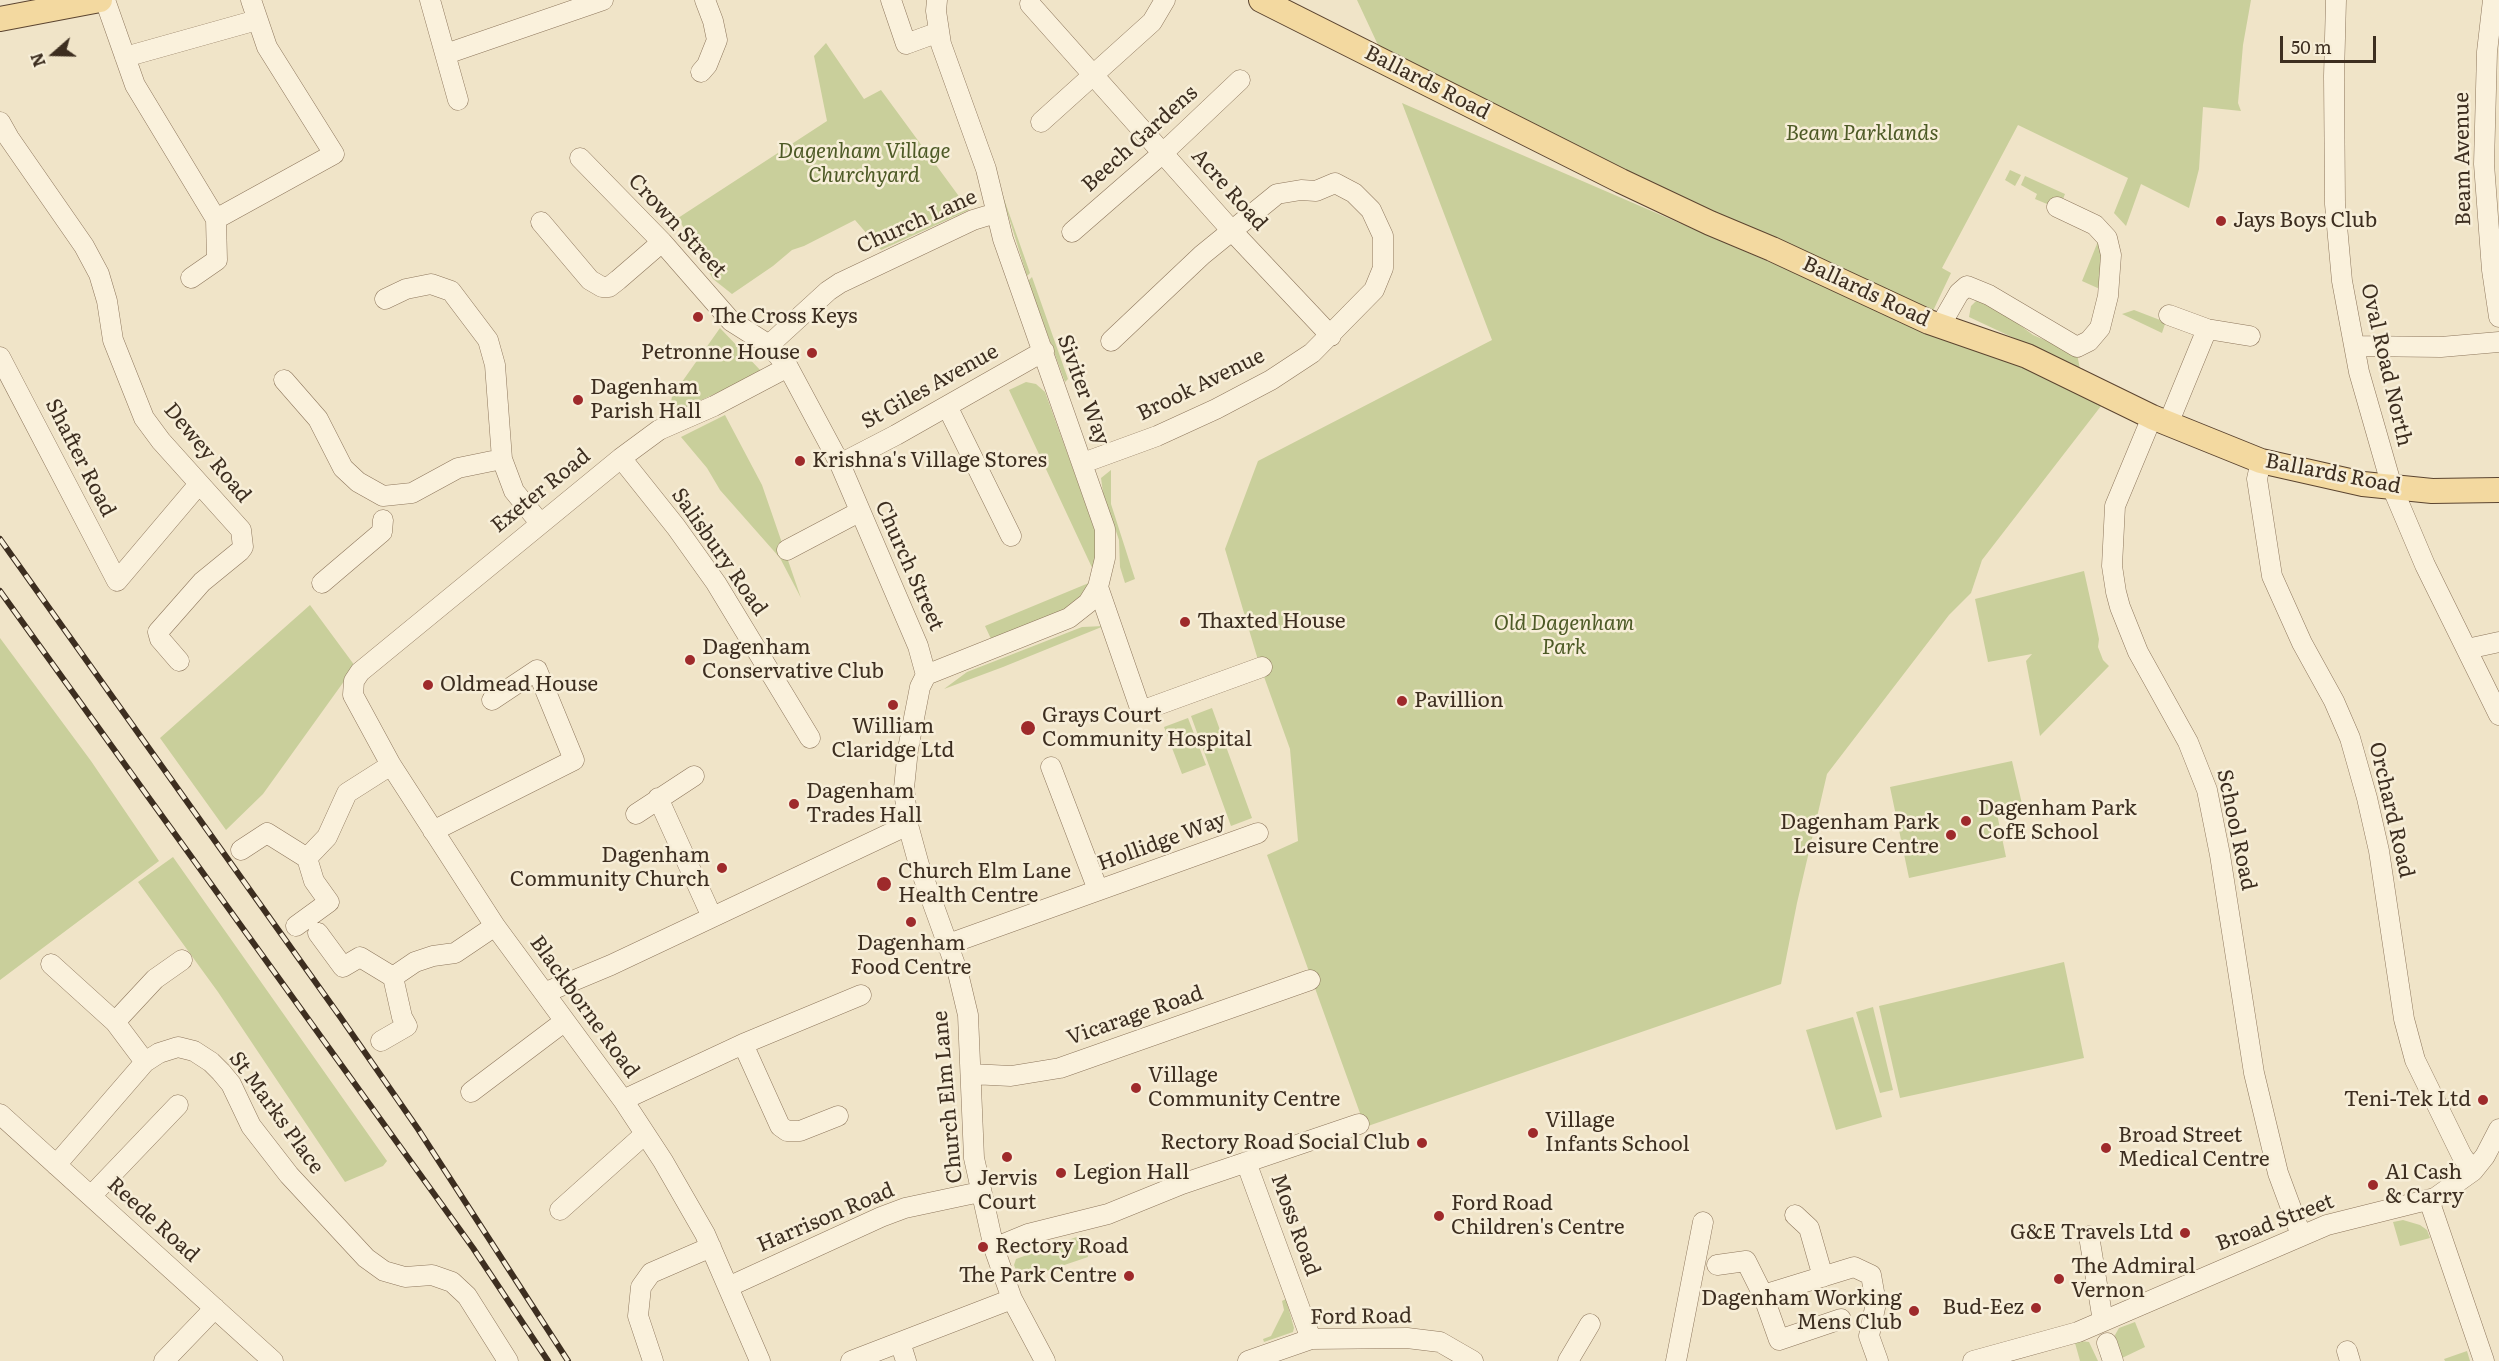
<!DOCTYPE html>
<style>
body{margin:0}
#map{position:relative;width:2499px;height:1361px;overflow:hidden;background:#f0e4c8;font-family:Literata,serif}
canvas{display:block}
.north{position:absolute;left:24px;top:24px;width:60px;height:60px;-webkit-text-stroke:4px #f7eed8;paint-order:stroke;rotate:250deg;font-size:16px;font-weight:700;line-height:24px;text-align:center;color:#3d2e20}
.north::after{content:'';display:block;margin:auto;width:21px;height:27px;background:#3d2e20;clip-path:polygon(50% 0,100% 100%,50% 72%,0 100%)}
.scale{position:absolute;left:2280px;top:36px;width:96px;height:27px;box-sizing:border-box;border:3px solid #3d2e20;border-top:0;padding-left:8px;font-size:18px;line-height:21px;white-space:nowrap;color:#3d2e20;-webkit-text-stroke:4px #f7eed8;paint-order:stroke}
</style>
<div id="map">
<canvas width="2499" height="1361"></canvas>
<div class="north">N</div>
<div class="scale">50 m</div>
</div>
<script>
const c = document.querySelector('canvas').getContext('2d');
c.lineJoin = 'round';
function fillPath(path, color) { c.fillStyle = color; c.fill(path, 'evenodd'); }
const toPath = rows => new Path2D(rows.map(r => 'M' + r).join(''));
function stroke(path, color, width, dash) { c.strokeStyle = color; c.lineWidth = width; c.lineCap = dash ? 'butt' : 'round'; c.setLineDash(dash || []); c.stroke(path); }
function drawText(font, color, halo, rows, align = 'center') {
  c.font = font + ' Literata,serif'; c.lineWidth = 5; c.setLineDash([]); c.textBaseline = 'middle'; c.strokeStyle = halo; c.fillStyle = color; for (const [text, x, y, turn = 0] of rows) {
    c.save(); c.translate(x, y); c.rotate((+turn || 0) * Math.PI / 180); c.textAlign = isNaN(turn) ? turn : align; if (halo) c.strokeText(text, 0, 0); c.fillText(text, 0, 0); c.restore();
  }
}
const green = toPath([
 [1357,0,2251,0,2243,45,2238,103,2241,111,2203,107,2199,169,2189,208,2141,184,2126,226,2114,213,2128,178,2018,125,1942,268,1951,273,1932,313,1385,60],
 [826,43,864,99,881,90,969,210,881,250,855,220,804,246,792,250,773,266,732,294,713,279,678,218,827,121,814,56],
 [1402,103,1929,331,2031,371,2101,406,1982,560,1971,593,1949,615,1827,774,1797,903,1781,984,1365,1127,1267,855,1298,841,1290,749,1258,660,1225,549,1258,461,1492,340],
 [2010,170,2021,175,2015,186,2005,180],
 [2025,176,2065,194,2059,209,2035,199,2037,194,2021,185],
 [998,182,1030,273,1027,276],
 [2101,234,2105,238,2102,290,2082,281],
 [1032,277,1068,379,1065,382,1028,281],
 [1977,300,2001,311,2033,335,2077,354,2080,369,1969,317,1971,306],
 [2172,303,2162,333,2122,314,2134,310,2160,320,2166,316],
 [720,328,762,372,669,415,672,396],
 [1026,382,1036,384,1045,392,1077,480,1095,531,1098,557,1095,574,1009,390],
 [725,415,762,485,801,598,780,558,720,490,707,468,681,437],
 [1111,470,1111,504,1135,579,1125,583,1120,567,1119,540,1103,493,1101,478],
 [2084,571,2099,639,2098,647,2103,660,2109,666,2040,736,2026,661,2032,654,1988,662,1975,599],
 [1096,580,1078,606,992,641,985,626],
 [310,605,355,666,263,794,226,830,160,738],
 [1104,626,1003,667,944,689,967,672,1082,627],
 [0,638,91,761,159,861,0,980],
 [1212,708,1252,818,1231,826,1191,716],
 [1188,718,1206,765,1182,774,1164,727],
 [2012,761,2023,808,1997,814,2006,857,1909,878,1890,787],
 [173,857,387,1161,383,1166,345,1182,218,992,138,882],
 [2064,962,2084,1058,1900,1098,1879,1006],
 [1873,1007,1893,1090,1880,1093,1856,1012],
 [1853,1017,1882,1117,1836,1130,1806,1030],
 [2403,1220,2420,1225,2427,1230,2430,1238,2400,1246,2393,1222],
 [1082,1235,1088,1257,1020,1280,1014,1265,1016,1259],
 [1286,1299,1294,1328,1293,1332,1264,1342,1263,1339,1271,1336,1284,1310,1282,1301],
 [2135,1322,2145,1347,2122,1358,2115,1335,2119,1328],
 [2081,1341,2089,1342,2098,1361,2080,1361,2075,1343],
 [2467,1351,2470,1361,2445,1361,2444,1359]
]);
const minor = toPath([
 [105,0,135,85,216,219,334,154,267,47,251,0],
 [430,0,458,100],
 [891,0,906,44,939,32],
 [2336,0,2334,76,2335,204,2342,281,2359,372,2392,487,2425,565,2499,715],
 [2493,0,2487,52,2484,164,2492,270,2499,317],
 [1030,4,1232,231,1331,336],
 [446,54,603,0],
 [125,57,257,20],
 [701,72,707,65,717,40,713,21,705,0],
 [0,122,9,138,84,246,99,274,107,301,113,340,144,418,161,441,241,530,243,547,240,551,202,582,158,632,160,639,179,661],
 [1041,122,1152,22,1165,0],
 [580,158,662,242,731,321,769,345,788,367,840,464,918,646,926,675,920,687,908,749,904,788,908,825,919,865,958,973,968,1015,974,1158,994,1248,1012,1299,1045,1361],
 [541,222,590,280,602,287,609,287,618,280,662,242],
 [1072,232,1164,152,1240,80],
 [191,278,217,260,216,219],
 [385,299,406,289,431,284,451,291,488,340,495,365,502,459,514,491,540,523],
 [2169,315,2207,329,2250,336],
 [1940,326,1959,293,1967,286,1989,295,2077,347,2089,341,2100,328,2108,296,2111,255,2107,238,2095,225,2057,207],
 [769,345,828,291,840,283,973,220,996,213],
 [2354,346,2441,347,2499,342],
 [0,357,117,581,199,484],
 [284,380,318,419,343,468,358,482,383,496,412,493,458,468,502,459],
 [947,406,1011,536],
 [2152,417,2115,506,2112,566,2116,592,2120,607,2138,652,2188,742,2207,790,2220,855,2254,1073,2278,1173,2301,1235],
 [2168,424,2207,329],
 [621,458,676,527,716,583,810,738],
 [2261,461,2257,479,2272,576,2302,643,2334,701,2350,738,2367,798,2379,851,2404,1019,2415,1060,2462,1156,2473,1171],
 [1083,463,1157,436,1216,409,1271,380,1312,353,1374,290,1383,268,1383,236,1371,210,1354,193,1335,183,1316,191,1301,190,1277,194,1202,255,1111,341],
 [840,464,896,435,1044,351],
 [787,550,859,512],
 [322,583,382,532,383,520],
 [1098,587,1141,711,1262,667],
 [2467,649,2499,642],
 [926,675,1069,618,1088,603,1098,587,1105,558,1105,529,1003,239,986,169,941,44,936,11,937,0],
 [1051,767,1098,890],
 [658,798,712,917],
 [636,814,694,776],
 [433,831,574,760,537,670,492,700],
 [241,850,267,833,307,858,314,881,329,902,296,926],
 [307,858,327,837,347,793,391,765],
 [318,933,343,967,360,957,393,977,402,1017,407,1026,381,1041],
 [946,945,1258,833],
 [51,964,115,1022,145,1062],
 [393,977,415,962,433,956,455,953,495,926],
 [544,993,611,965,908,825],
 [115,1022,155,979,182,960],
 [743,1044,780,1126,787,1131,800,1131,838,1116],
 [971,1074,1011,1076,1060,1068,1310,980],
 [471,1092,565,1021],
 [623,1100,743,1044,861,995],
 [0,1114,273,1361],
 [1246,1162,1311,1339],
 [56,1165,145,1062,159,1053,178,1047,194,1051,211,1062,221,1072,231,1084,251,1126,289,1175,366,1258,384,1271,405,1277,432,1275,452,1282,467,1296,508,1361],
 [91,1196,178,1105],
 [2429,1200,2484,1361],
 [560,1210,645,1134],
 [1795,1215,1809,1228,1823,1277],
 [2089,1236,2103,1321],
 [994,1248,1028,1234,1108,1214,1182,1184,1359,1124],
 [1717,1265,1746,1261,1763,1295,1779,1340,1841,1319],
 [728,1287,881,1217,905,1208,980,1192],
 [1763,1295,1854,1267,1871,1275,1876,1303,1869,1336,1878,1361],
 [900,1342,906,1361],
 [2107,1343,2113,1361],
 [2347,1351,2350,1361],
 [164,1361,215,1308],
 [653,1361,638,1316,641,1287,651,1273,711,1247],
 [760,1361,705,1234,663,1161,623,1100,495,926,391,765,353,695,354,681,360,672,621,458,659,430,714,406,788,367],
 [851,1361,1012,1299],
 [1248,1361,1311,1339,1407,1338,1440,1342,1473,1361],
 [1568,1361,1590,1324],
 [1676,1361,1703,1222],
 [1973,1361,2078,1332,2327,1225,2435,1198,2473,1171,2485,1156,2499,1129]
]);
const major = toPath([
 [1261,0,1621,181,1710,223,1772,249,1929,322,2027,356,2152,417,2261,461,2363,484,2432,491,2499,490],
 [0,19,100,0]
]);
const rail = toPath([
 [0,539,341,1018,418,1129,568,1361],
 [0,591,473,1248,548,1361]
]);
const markers = [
 [2221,221,6,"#9e2a2b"],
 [698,317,6,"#9e2a2b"],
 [812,353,6,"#9e2a2b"],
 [578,400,6,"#9e2a2b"],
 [800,461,6,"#9e2a2b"],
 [1185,622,6,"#9e2a2b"],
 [690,660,6,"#9e2a2b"],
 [428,685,6,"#9e2a2b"],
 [1402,701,6,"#9e2a2b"],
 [893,705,6,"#9e2a2b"],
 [1028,728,8,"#9e2a2b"],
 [794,804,6,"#9e2a2b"],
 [1966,821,6,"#9e2a2b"],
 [1951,835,6,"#9e2a2b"],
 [722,868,6,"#9e2a2b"],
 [884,884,8,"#9e2a2b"],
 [911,922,6,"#9e2a2b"],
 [1136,1088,6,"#9e2a2b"],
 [2483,1100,6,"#9e2a2b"],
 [1533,1133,6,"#9e2a2b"],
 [1422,1143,6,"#9e2a2b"],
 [2106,1148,6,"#9e2a2b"],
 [1007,1157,6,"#9e2a2b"],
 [1061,1173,6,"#9e2a2b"],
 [2373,1185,6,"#9e2a2b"],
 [1439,1216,6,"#9e2a2b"],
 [2185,1233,6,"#9e2a2b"],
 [983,1247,6,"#9e2a2b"],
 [1129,1276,6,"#9e2a2b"],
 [2059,1279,6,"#9e2a2b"],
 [2036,1308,6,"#9e2a2b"],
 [1914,1311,6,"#9e2a2b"]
];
const streetNames = [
 ["Ballards Road",1427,83,27],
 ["Beech Gardens",1140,139,-42],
 ["Beam Avenue",2463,159,-91],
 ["Acre Road",1229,190,48],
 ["Church Lane",917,222,-24],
 ["Crown Street",677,226,47],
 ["Ballards Road",1866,292,25],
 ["Oval Road North",2386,365,77],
 ["Brook Avenue",1201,385,-26],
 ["St Giles Avenue",930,387,-29],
 ["Siviter Way",1083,390,70],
 ["Dewey Road",207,453,50],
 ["Shafter Road",80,458,63],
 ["Ballards Road",2333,474,11],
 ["Exeter Road",541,491,-39],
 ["Salisbury Road",719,552,55],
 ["Church Street",909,566,66],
 ["Orchard Road",2391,810,77],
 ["School Road",2236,830,78],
 ["Hollidge Way",1162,842,-20],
 ["Blackborne Road",584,1007,54],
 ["Vicarage Road",1135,1016,-19],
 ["Church Elm Lane",948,1097,-95],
 ["St Marks Place",276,1113,54],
 ["Harrison Road",826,1218,-23],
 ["Reede Road",153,1220,42],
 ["Broad Street",2275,1223,-21],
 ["Moss Road",1295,1225,70],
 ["Ford Road",1361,1317,-1]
];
const parkNames = [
 ["Beam Parklands",1862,134],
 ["Dagenham Village",864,152],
 ["Churchyard",864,176],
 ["Old Dagenham",1564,624],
 ["Park",1564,648]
];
const poiNames = [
 ["Jays Boys Club",2233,221],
 ["The Cross Keys",710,317],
 ["Petronne House",800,353,"right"],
 ["Dagenham",590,388],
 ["Parish Hall",590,412],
 ["Krishna's Village Stores",812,461],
 ["Thaxted House",1197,622],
 ["Dagenham",702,648],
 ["Conservative Club",702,672],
 ["Oldmead House",440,685],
 ["Pavillion",1414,701],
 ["Grays Court",1042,716],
 ["Community Hospital",1042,740],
 ["William",893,727,"center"],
 ["Claridge Ltd",893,751,"center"],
 ["Dagenham",806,792],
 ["Trades Hall",806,816],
 ["Dagenham Park",1978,809],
 ["CofE School",1978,833],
 ["Dagenham Park",1939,823,"right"],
 ["Leisure Centre",1939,847,"right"],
 ["Dagenham",710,856,"right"],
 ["Community Church",710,880,"right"],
 ["Church Elm Lane",898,872],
 ["Health Centre",898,896],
 ["Dagenham",911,944,"center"],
 ["Food Centre",911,968,"center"],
 ["Village",1148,1076],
 ["Community Centre",1148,1100],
 ["Teni-Tek Ltd",2471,1100,"right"],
 ["Village",1545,1121],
 ["Infants School",1545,1145],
 ["Broad Street",2118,1136],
 ["Medical Centre",2118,1160],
 ["Rectory Road Social Club",1410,1143,"right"],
 ["Legion Hall",1073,1173],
 ["A1 Cash",2385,1173],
 ["& Carry",2385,1197],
 ["Jervis",1007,1179,"center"],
 ["Court",1007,1203,"center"],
 ["Ford Road",1451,1204],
 ["Children's Centre",1451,1228],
 ["G&E Travels Ltd",2173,1233,"right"],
 ["Rectory Road",995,1247],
 ["The Admiral",2071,1267],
 ["Vernon",2071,1291],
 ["The Park Centre",1117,1276,"right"],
 ["Dagenham Working",1902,1299,"right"],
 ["Mens Club",1902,1323,"right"],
 ["Bud-Eez",2024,1308,"right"]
];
fillPath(green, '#c9cf9b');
stroke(minor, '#8d765c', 21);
stroke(major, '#5b4430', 26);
stroke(minor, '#faf1dc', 20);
stroke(major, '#f3d9a0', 24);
stroke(rail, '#3d2e20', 6);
stroke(rail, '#f7eed8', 4, [11]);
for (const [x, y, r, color] of markers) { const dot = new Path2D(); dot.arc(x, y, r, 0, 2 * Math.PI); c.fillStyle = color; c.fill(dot); stroke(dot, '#f7eed8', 2); }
drawText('21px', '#3d2e20', '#f7eed8', streetNames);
drawText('italic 21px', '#4d5a26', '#f7eed8', parkNames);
drawText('21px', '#3d2e20', '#f7eed8', poiNames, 'left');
</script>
